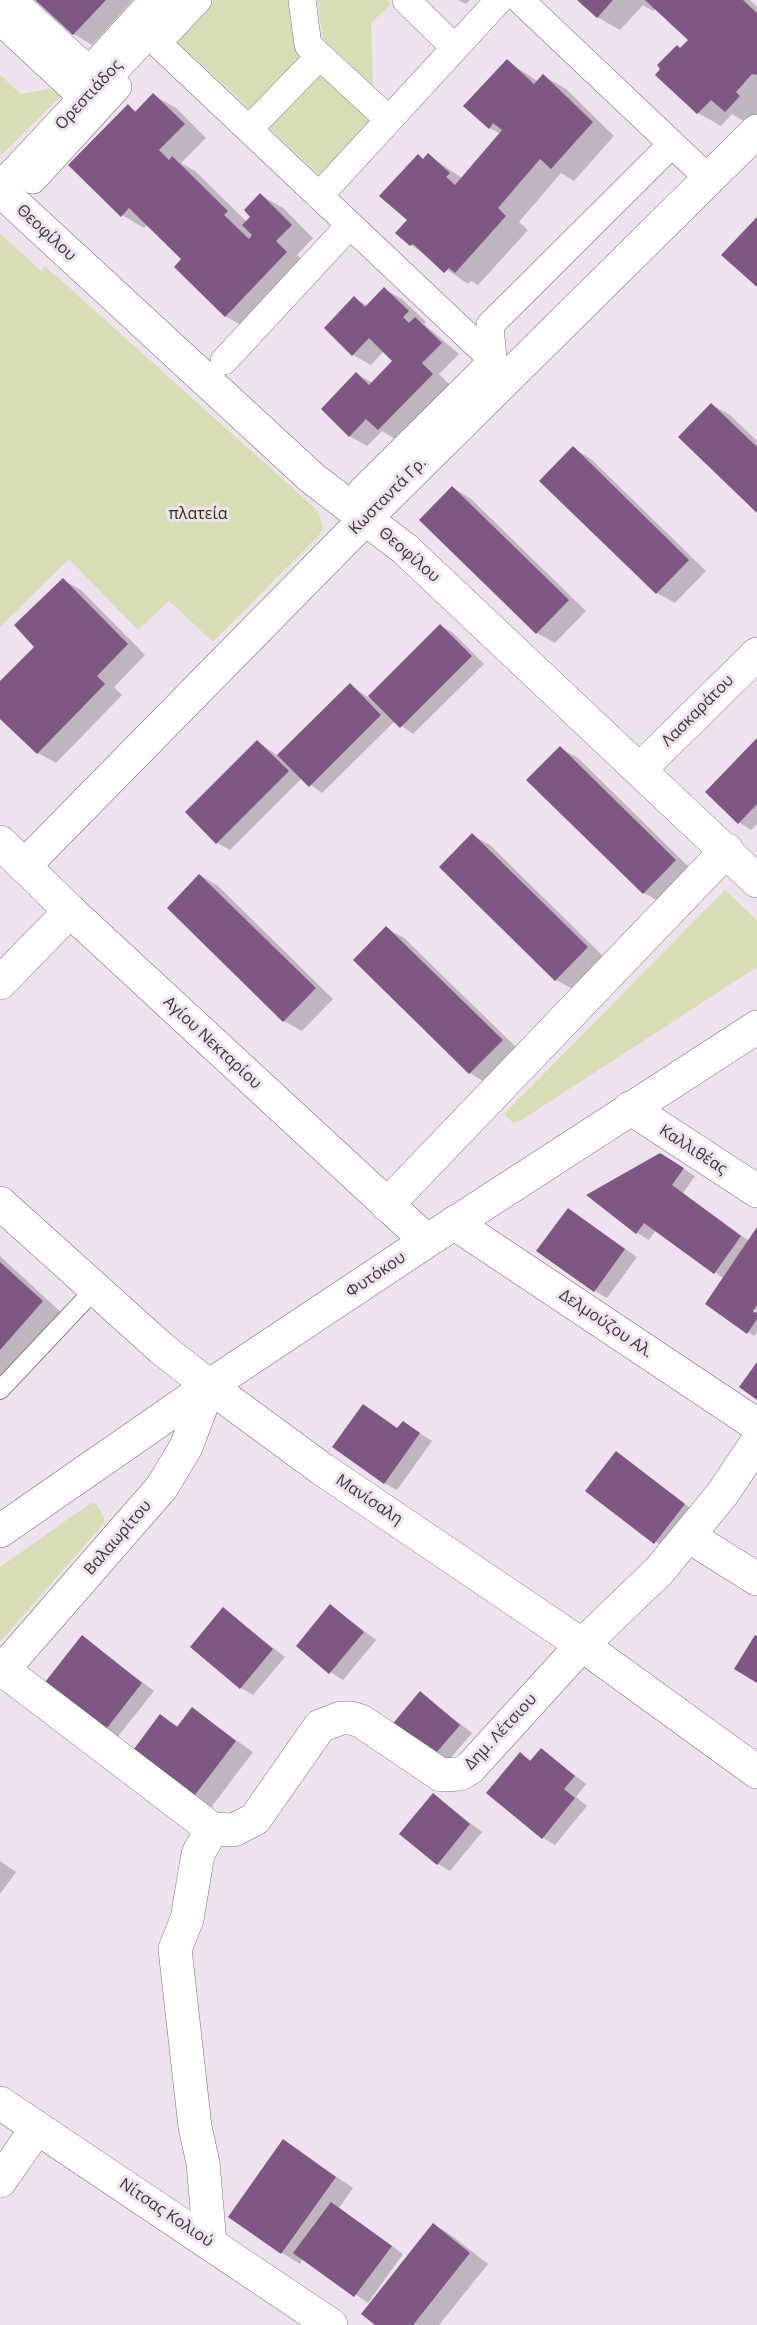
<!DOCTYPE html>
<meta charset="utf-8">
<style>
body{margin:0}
canvas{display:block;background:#eee2ef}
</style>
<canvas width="757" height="2325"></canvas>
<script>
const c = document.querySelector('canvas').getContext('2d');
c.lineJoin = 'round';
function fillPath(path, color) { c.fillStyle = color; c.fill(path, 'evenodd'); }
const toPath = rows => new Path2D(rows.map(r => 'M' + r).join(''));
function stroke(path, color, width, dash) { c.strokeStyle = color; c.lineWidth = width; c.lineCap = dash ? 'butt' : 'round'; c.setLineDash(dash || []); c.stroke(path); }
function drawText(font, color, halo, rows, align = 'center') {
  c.font = font + ' "Open Sans",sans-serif'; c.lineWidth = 6; c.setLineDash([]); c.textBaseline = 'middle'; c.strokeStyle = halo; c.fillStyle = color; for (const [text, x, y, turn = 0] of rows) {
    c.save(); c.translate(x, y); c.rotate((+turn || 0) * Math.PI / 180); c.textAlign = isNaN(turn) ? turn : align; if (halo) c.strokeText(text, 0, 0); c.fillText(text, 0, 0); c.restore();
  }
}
const green = toPath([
 [207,0,291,0,299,57,250,109,172,37],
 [317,0,387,0,391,4,371,23,373,86,323,39],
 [322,72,375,122,323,178,269,128],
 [0,75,21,94,54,88,61,96,2,155,0,153],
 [0,233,41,271,45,266,318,511,323,527,320,534,213,642,169,601,138,630,69,559,0,627],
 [725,890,757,920,757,967,520,1121,513,1123,504,1114],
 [91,1503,96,1504,104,1517,104,1523,0,1642,0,1567]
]);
const shadow = toPath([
 [37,0,133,0,92,45,74,34],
 [458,0,470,0,466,4],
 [579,0,750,0,757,7,757,114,748,124,732,114,721,126,698,113,657,75,690,40,656,8,653,11,643,5,620,30,597,17],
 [507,61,539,82,544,76,566,89,614,136,574,181,561,173,519,222,528,230,478,285,471,281,468,284,411,245,409,220,418,156,424,160,428,155,462,178,501,134,489,128],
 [153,95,176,108,206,138,181,163,195,171,247,222,252,217,260,195,283,208,313,238,297,255,309,266,248,329,225,316,183,259,148,224,144,228,122,215,128,106,138,112],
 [384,289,402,299,426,322,424,324,459,354,439,374,450,385,397,440,382,431,367,446,349,436,357,374,373,383,394,361,384,351,371,365,353,355,354,298,368,306],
 [712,405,730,415,757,441,757,511],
 [573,448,591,459,706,571,675,603,657,593],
 [453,488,471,499,586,611,555,643,537,633],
 [63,580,81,590,145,655,114,687,122,695,56,763,38,753,0,717,0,683,36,647],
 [441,626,453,633,484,664,413,734,395,721,322,793,302,778,230,850,217,843,258,742,278,756,350,685,369,698],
 [757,741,757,824,751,830,739,822],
 [560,748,578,758,693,871,662,903,644,893,529,780],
 [472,835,490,845,605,958,574,990,556,980,441,867],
 [200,875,218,886,333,999,302,1031,284,1021],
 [386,928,404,938,520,1051,488,1084,470,1073,355,960],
 [673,1162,695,1176,683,1193,749,1241,757,1230,757,1311,751,1308,750,1310,757,1314,757,1332,754,1336,707,1304,723,1278,656,1230,649,1240,637,1233],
 [569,1210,637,1257,607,1298,595,1291],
 [0,1256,64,1315,0,1387],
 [403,1423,432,1441,397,1490,384,1483,399,1429],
 [617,1453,697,1513,667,1550,587,1490],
 [331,1606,376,1640,343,1680,330,1672],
 [223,1609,285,1657,253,1695,241,1688],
 [82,1637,154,1691,116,1739,104,1732],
 [420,1693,472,1733,444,1766,431,1759],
 [192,1709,253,1752,210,1809,192,1798,161,1716,179,1727],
 [542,1750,586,1784,576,1797,587,1806,555,1845,543,1838,520,1754,532,1761],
 [433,1795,482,1832,450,1871,438,1864],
 [0,1861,16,1872,0,1894],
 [283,2141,353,2188,339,2208,403,2254,368,2303,303,2258,300,2264,282,2253,230,2216],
 [433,2224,451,2235,488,2264,439,2325,378,2325]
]);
const building = toPath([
 [35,0,106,0,73,35],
 [577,0,613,0,597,18],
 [645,0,743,0,757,13,757,75,752,74,736,92,740,96,725,112,711,100,697,114,655,75,660,69,657,65,677,45,680,48,688,40],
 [507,59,534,84,543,74,593,122,551,169,540,159,498,208,506,216,455,273,449,268,444,273,413,244,410,246,395,233,407,220,379,196,418,154,423,159,428,153,450,173,446,177,455,185,502,130,493,123,489,129,463,106],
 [153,93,185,124,159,150,169,160,172,156,228,211,224,215,249,239,252,235,242,225,250,217,244,210,260,193,292,225,276,241,287,252,225,317,174,267,181,259,129,208,121,217,68,165,128,104,135,112],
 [757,217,757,287,721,255],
 [384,287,409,311,403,317,409,323,415,317,442,343,422,363,433,374,378,430,366,419,349,437,321,409,356,372,369,385,392,361,369,338,352,356,324,328,354,296,365,307],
 [711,403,757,447,757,513,678,437],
 [573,446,689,560,656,594,539,481],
 [452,486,569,600,536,634,419,520],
 [63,578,128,644,97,676,105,684,37,754,0,719,0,681,34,647,14,625],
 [440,624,472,656,400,728,368,696],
 [350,683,381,715,309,787,277,755],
 [757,738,757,804,738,824,705,792],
 [257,740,289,771,216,844,185,812],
 [560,746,676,860,643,894,526,780],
 [472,833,588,947,555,981,439,867],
 [199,874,316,988,283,1022,167,908],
 [386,926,503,1040,469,1074,353,960],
 [660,1153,684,1168,672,1185,741,1236,714,1274,644,1223,636,1234,586,1195],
 [568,1208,625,1249,594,1292,536,1251],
 [757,1227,757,1305,753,1311,757,1313,757,1319,747,1334,705,1304],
 [0,1262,43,1301,0,1350],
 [757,1362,757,1400,739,1387],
 [363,1404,397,1428,403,1421,420,1433,384,1484,332,1447],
 [616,1451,685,1504,654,1544,585,1491],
 [330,1604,364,1632,329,1674,296,1646],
 [223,1607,273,1649,240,1689,190,1647],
 [82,1635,142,1683,103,1733,42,1686],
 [755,1635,757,1636,757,1683,734,1669],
 [420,1691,460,1725,430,1760,390,1727],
 [192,1707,236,1741,191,1800,131,1753,160,1714,177,1727],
 [541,1748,575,1776,564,1789,575,1798,542,1839,486,1793,520,1752,530,1761],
 [433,1793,470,1824,437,1865,399,1834],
 [283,2139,336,2177,281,2254,228,2217],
 [331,2202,392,2246,354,2297,293,2253],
 [433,2223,470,2253,413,2325,375,2325,361,2314]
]);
const service = toPath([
 [0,1390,95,1289]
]);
const pedestrian = toPath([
 [13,0,89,70,153,0],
 [302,0,308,45,389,120],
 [406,0,455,48],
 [520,0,708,178],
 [134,21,493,360],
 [166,34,198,0],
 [249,129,320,56],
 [33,180,118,87],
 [319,196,499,0],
 [224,361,350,225],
 [362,490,493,360,490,325,672,144]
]);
const minor = toPath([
 [0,17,87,98],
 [0,190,312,478,405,549,757,881],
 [0,190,177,0],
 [640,769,757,654],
 [24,866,378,506,757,131],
 [0,983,70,911],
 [630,1108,757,1191],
 [0,1203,161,1348,209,1386,322,1469,582,1645,757,1772],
 [387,1205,727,850],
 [454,1223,757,1425],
 [690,1537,757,1579],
 [3,1670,212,1829,234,1830,255,1819,320,1726,341,1718,351,1718,361,1721,441,1775,460,1774,470,1768,582,1645,659,1571,723,1493,757,1442],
 [0,1673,162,1487,186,1447,209,1386],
 [0,2103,331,2325],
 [0,2181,37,2128],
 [210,2243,203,2163,195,2127,175,1949,187,1919,198,1854,212,1829]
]);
const tertiary = toPath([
 [0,842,70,911,427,1241],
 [0,1531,209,1386,427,1241,757,1027]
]);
const streetNames = [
 ["Ορεστιάδος",89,95,-47],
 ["Θεοφίλου",46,233,43],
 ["Κωσταντά Γρ.",388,496,-45],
 ["Θεοφίλου",409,555,41],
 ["Λασκαράτου",698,711,-45],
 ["Αγίου Νεκταρίου",212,1043,43],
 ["Καλλιθέας",693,1150,33],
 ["Φυτόκου",376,1275,-34],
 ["Δελμούζου Αλ.",606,1324,34],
 ["Μανίσαλη",369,1500,34],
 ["Βαλαωρίτου",118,1538,-49],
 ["Δημ. Λέτσιου",501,1732,-47],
 ["Νίτσας Κολιού",166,2213,34]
];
const parkNames = [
 ["πλατεία",198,514]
];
fillPath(green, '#d7deb6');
fillPath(shadow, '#0003');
fillPath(building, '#7e5782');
stroke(service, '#7b717c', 20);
stroke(pedestrian, '#7b717c', 28);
stroke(minor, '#7b717c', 34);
stroke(tertiary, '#7b717c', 34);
stroke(service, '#fff', 18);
stroke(pedestrian, '#fff', 27);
stroke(minor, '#fff', 33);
stroke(tertiary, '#fff', 33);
drawText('16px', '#393439', '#eee2ef', streetNames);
drawText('16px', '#2c3202', '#eee2ef', parkNames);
</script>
